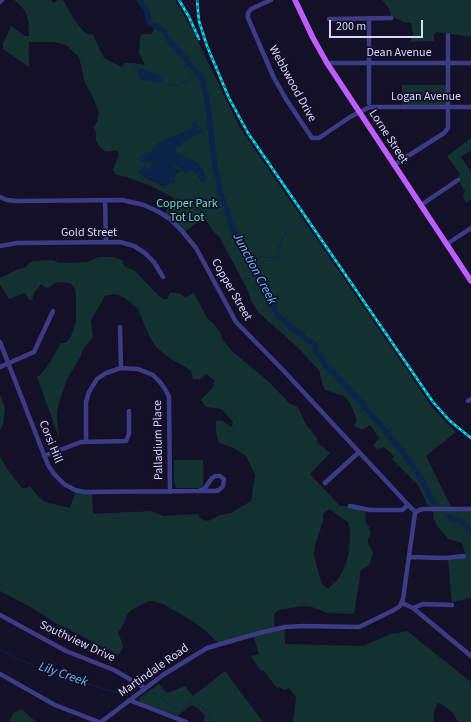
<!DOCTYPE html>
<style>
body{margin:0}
#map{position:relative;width:471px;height:722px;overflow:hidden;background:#131027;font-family:"Source Sans 3",sans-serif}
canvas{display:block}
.scale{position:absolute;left:329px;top:20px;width:94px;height:18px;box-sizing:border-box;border:2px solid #dad6ff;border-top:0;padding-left:5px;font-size:12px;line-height:14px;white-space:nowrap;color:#dad6ff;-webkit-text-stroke:3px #131027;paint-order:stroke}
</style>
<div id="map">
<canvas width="471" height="722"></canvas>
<div class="scale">200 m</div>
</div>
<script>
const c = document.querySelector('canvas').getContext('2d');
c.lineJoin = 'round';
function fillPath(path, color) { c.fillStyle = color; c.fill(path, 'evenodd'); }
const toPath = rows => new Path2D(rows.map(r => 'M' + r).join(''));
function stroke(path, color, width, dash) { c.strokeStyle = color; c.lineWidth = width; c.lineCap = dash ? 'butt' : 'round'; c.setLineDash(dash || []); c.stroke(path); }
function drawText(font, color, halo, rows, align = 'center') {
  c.font = font + ' "Source Sans 3",sans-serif'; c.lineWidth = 3.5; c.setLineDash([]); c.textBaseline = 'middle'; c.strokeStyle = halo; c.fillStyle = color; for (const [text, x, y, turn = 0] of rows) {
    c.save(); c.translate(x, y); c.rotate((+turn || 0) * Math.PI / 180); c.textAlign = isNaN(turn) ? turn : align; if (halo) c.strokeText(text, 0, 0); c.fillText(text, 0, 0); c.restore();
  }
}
const green = toPath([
 [14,0,51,0,54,3,58,0,63,0,75,21,85,33,93,35,104,58,121,67,125,63,133,63,145,65,139,53,140,37,142,34,151,34,154,30,153,25,150,24,146,9,139,0,175,0,191,27,239,126,435,411,456,432,426,456,452,509,471,510,471,598,453,602,452,605,448,558,466,556,462,543,448,539,437,526,434,519,432,509,427,504,418,485,392,459,394,456,384,447,378,449,373,446,379,438,370,425,362,430,354,426,357,420,350,403,344,396,325,390,323,386,319,370,296,346,259,313,251,301,248,291,220,238,213,231,204,217,185,232,164,215,174,198,153,187,127,177,116,175,114,172,113,170,119,154,117,150,106,152,100,147,96,141,96,133,93,127,97,122,99,114,93,97,85,83,79,57,66,45,54,42,29,42,29,67,3,49,3,44,11,26,25,36,29,36,29,24,26,13,22,7],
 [192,129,200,129,202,131,182,142,181,145,175,149,178,154,197,163,202,169,205,179,202,182,197,174,189,169,188,174,186,174,182,169,174,164,173,166,175,169,181,171,176,173,173,179,167,185,164,186,144,177,146,170,148,171,151,167,155,159,146,162,141,161,141,159,156,148,157,144],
 [382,0,471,0,471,37,437,32,434,34,434,41,410,42,413,34,411,23,404,22,391,16,389,8],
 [402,85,449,85,449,106,402,107],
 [471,138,471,150,461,157,471,172,471,199,466,203,463,196,465,191,461,185,458,177,460,174,447,156],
 [98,257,113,257,119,259,123,261,124,266,135,271,159,296,164,299,167,299,171,292,181,294,185,298,194,293,207,318,214,324,221,334,222,339,232,351,269,382,290,404,296,406,299,409,305,423,316,437,318,443,330,453,310,474,340,506,352,506,365,511,366,523,369,527,371,534,368,539,368,543,371,548,373,554,369,565,361,570,354,614,327,613,312,607,304,606,284,609,277,611,274,614,275,629,285,628,285,644,363,646,391,634,407,631,471,682,471,722,458,722,452,712,443,705,439,703,437,704,434,711,434,722,293,722,296,697,289,688,284,690,279,687,277,688,263,670,261,671,251,656,259,654,253,635,219,644,208,633,191,620,163,604,153,601,149,601,131,610,127,615,124,623,118,633,122,642,123,648,118,655,52,621,34,609,0,591,0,457,8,470,22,488,26,488,30,486,38,496,45,502,70,508,76,490,92,492,93,514,150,511,164,516,198,514,201,519,208,521,220,515,231,513,251,501,255,475,246,456,234,448,219,443,216,432,216,421,222,421,232,427,233,422,221,409,206,407,201,400,213,387,214,380,206,374,201,379,193,379,191,371,184,366,171,359,157,348,150,338,138,309,125,298,116,294,105,296,91,320,93,337,82,351,81,356,67,379,58,406,57,416,59,438,37,377,42,373,50,362,61,343,66,343,71,336,76,322,76,293,74,287,70,283,57,282,50,287,46,288,41,284,34,293,32,300,29,300,25,293,9,299,0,285,0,278,19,269,26,267,29,263,33,261,52,260,61,263,87,262],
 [329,509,348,522,350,530,349,552,345,566,339,578,328,589,323,585,320,578,314,555,315,545,323,522,323,514],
 [0,394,5,408,3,425,0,430],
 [174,460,203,460,203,486,198,488,176,488,174,482],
 [225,671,263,722,203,722,205,716,200,710,194,706,190,706,177,716,140,703,139,698,159,684,167,693,185,686,193,696],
 [22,709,26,713,36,722,9,722,13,713]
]);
const water = toPath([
 [139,69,145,69,163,78,163,82,154,82,142,80,138,75],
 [194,121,199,125,202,132,182,142,181,145,175,149,178,154,197,163,202,169,205,181,202,182,198,175,189,169,188,174,186,174,182,169,174,164,173,166,175,169,181,171,176,173,174,176,173,179,176,182,174,184,169,183,165,186,141,175,139,171,141,169,144,167,148,171,155,160,144,163,143,161,141,161,141,155,154,150,157,144,166,139,192,129,191,126]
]);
const stream = toPath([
 [132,67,139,75],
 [156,82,179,86,184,81,187,81,196,71],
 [248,257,251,257],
 [260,258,262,257,277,258,280,245,285,233,300,223],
 [0,649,18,659,57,675,114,692,129,693],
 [144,696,150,693,156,694,170,705,179,710,182,710,189,703,196,703,200,705,210,718,215,722]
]);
const river = toPath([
 [139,0,146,9,150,24,157,26,165,33,169,40,202,78,207,99,215,168,219,182,220,192,237,241,246,253,250,262,279,317,291,328,303,335,304,339,312,342,315,345,317,353,321,356,325,365,329,368,360,401,402,451,422,480,432,500,436,505],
 [449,517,463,523,471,532]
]);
const minor = toPath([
 [271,0,251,9,248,13,248,18,274,78,286,99,312,138,319,138,350,117,370,107,471,107],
 [0,2,2,0],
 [369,18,369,103],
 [329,19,391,18],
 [327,63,471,63],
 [394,165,444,133,448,128,448,35],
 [0,197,7,200,16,201,122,200,144,205,159,212,170,219,182,231,196,248,236,322,283,370,411,508,416,512],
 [105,200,106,241],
 [421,205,458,180],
 [447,244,471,228],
 [0,246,17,243,120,242,134,246,145,253,154,262,163,277],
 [120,327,121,368],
 [0,342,48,465,54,474,64,484,75,490,85,492,199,491,216,491,219,490,223,486,224,479,220,476,215,476,212,478,205,488,199,491],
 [0,367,34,352,53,311],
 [468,401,471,399],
 [86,442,86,402,89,392,97,379,106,373,121,368,138,369,153,375,160,382,165,389,169,397,170,492],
 [44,456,81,442,126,441,129,434,129,411],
 [325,483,359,452],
 [350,506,370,510,402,510,408,505],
 [409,557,445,558,464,556],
 [402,603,413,608,471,656],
 [413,608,423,604,452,605],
 [0,615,66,651,114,670,145,688],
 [0,674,55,705,99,722],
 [129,700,186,722],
 [101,722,163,675,207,648,259,633,285,627,304,626,359,627,394,610,400,606,403,599,415,513,419,510,424,509,471,509]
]);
const major = toPath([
 [295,0,313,38,327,63,471,281]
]);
const rail = toPath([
 [179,0,189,17,199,39],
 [197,0,199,21,207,46,229,98,248,133,433,402,450,421,471,438]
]);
const streetNames = [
 ["Dean Avenue",399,53],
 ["Webbwood Drive",292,84,61],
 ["Logan Avenue",426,97],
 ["Lorne Street",388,137,57],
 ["Gold Street",89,233],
 ["Copper Street",231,290,60],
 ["Palladium Place",159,440,-91],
 ["Corsi Hill",50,442,68],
 ["Southview Drive",77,642,25],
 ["Martindale Road",154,671,-35]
];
const parkNames = [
 ["Copper Park",187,204],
 ["Tot Lot",187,218]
];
const waterNames = [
 ["Junction Creek",254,269,62],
 ["Lily Creek",63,675,19]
];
fillPath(green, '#133130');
fillPath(water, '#0c244a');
stroke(stream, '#0c244a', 1);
stroke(river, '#0c244a', 5.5);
stroke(minor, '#3c3b86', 4.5);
stroke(major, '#bf5efe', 5.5);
stroke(rail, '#03eafe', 2.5);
stroke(rail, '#131027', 1, [3]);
drawText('12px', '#dad6ff', '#131027', streetNames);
drawText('12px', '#61e0be', '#131027', parkNames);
drawText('italic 13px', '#65bafe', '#131027', waterNames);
</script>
